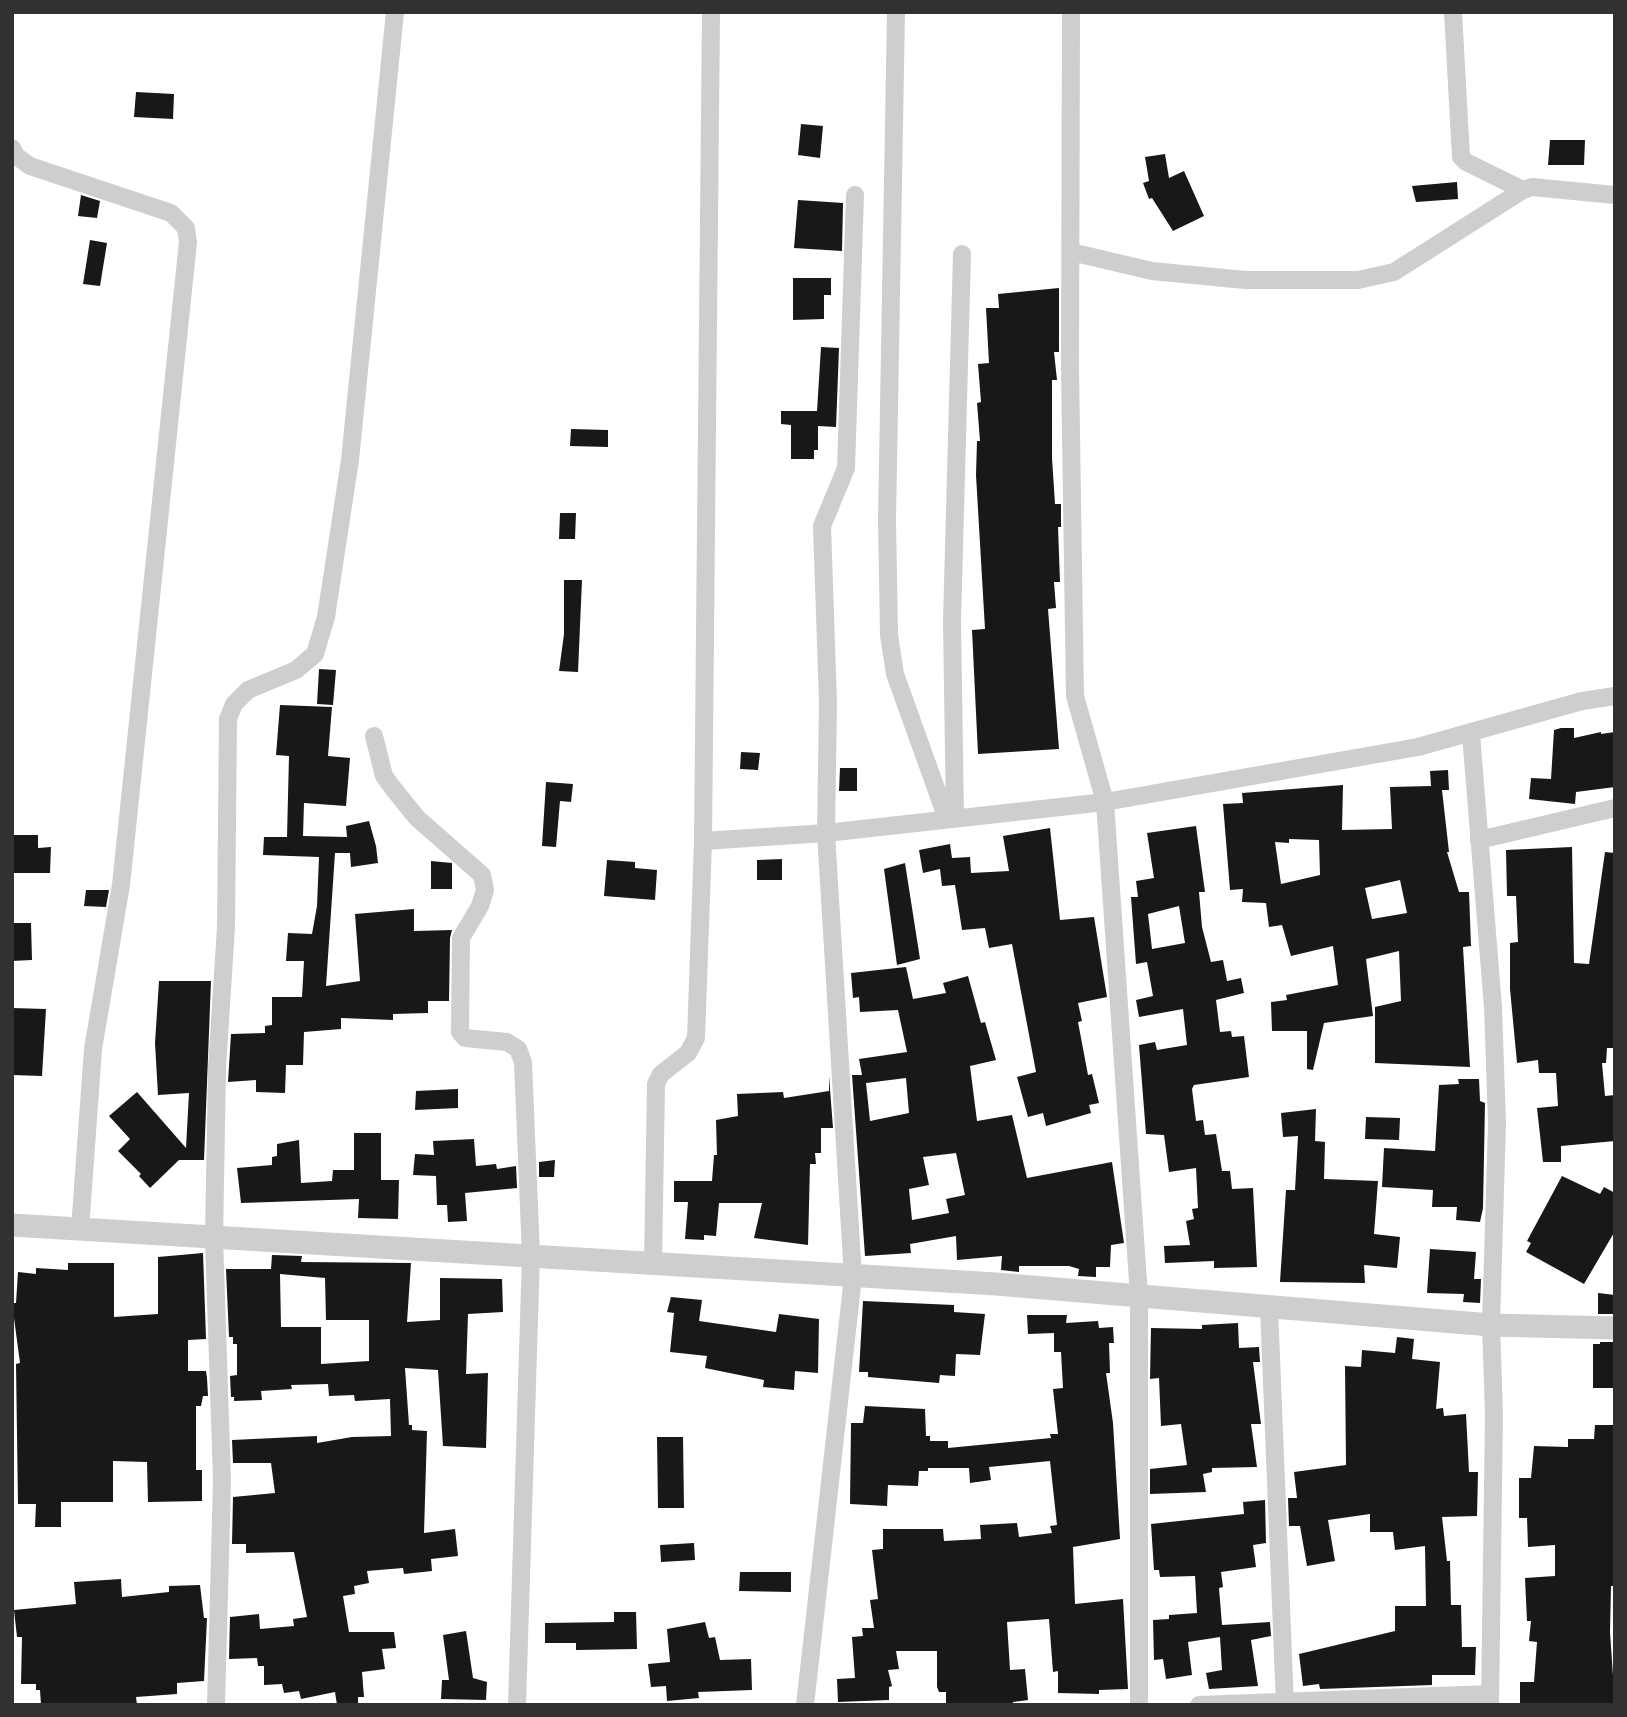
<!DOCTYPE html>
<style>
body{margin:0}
#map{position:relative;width:1627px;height:1717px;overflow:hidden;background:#fff;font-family:Arial,sans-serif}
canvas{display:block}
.frame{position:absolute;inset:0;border:14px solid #313131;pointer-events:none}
</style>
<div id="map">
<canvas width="1627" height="1717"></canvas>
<div class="frame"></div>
</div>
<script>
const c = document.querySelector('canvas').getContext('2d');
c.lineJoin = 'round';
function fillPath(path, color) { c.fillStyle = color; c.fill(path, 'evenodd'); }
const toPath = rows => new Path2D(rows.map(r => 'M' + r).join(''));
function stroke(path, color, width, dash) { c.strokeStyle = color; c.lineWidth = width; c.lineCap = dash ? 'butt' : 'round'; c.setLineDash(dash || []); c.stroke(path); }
const building = toPath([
 [136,92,174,94,173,119,134,117],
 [801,124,823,126,820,158,798,155],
 [1550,140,1585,140,1584,165,1548,165],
 [1165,154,1169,178,1184,171,1204,216,1173,231,1152,198,1149,199,1143,183,1149,181,1145,157],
 [1457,182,1458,199,1416,202,1412,186],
 [81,195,100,201,97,218,78,216],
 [798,200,843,203,842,251,794,248],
 [90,240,107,243,100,286,83,284],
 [793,278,831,278,831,295,824,295,824,319,793,320],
 [1059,288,1059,352,1054,352,1057,380,1052,380,1052,458,1055,504,1061,504,1061,527,1058,527,1060,582,1054,582,1056,608,1048,609,1059,749,978,754,972,630,985,629,976,475,977,441,980,441,977,403,981,402,978,364,989,363,986,308,999,308,998,294],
 [821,347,839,348,836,427,818,426,818,450,814,450,814,459,791,459,791,425,781,424,781,411,817,411],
 [571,429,608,430,608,447,570,446],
 [560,513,576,513,575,539,559,539],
 [564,580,582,580,578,672,559,671,564,634],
 [319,669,336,670,333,705,317,704],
 [280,705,332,707,328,756,350,758,346,806,304,803,303,836,347,837,346,826,369,821,376,846,378,863,351,867,350,853,335,853,326,986,360,981,355,914,414,909,414,931,452,930,450,938,449,1001,428,1001,428,1013,393,1014,393,1020,341,1018,341,1029,304,1032,303,1065,286,1065,285,1093,256,1092,256,1080,228,1082,231,1034,265,1033,265,1026,272,1025,272,997,302,997,304,961,286,961,288,933,312,934,317,906,319,857,263,855,264,837,287,837,289,756,276,755],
 [1561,728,1574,728,1574,738,1601,732,1601,734,1615,732,1615,787,1576,792,1575,804,1529,799,1531,778,1551,779,1554,730],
 [741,752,760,753,758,770,740,769],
 [840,768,857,768,857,791,839,791],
 [1448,770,1449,790,1442,790,1449,852,1447,852,1459,892,1469,892,1471,946,1463,947,1470,1067,1375,1063,1375,1007,1401,1001,1399,951,1366,959,1373,1016,1324,1023,1313,1070,1307,1069,1307,1031,1272,1031,1271,1002,1287,1000,1286,995,1338,985,1333,946,1291,956,1282,925,1269,927,1266,903,1242,902,1243,889,1230,890,1223,804,1243,803,1242,793,1343,785,1342,830,1392,829,1390,787,1431,786,1430,771],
 [1289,839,1319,840,1320,875,1281,884,1275,842,1289,843],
 [1400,880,1407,913,1372,919,1365,888],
 [546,782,573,784,571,802,560,801,556,847,542,846],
 [1196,826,1205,892,1199,892,1202,927,1211,962,1223,960,1227,981,1241,978,1244,993,1216,1000,1220,1032,1231,1031,1232,1037,1244,1036,1249,1077,1194,1085,1192,1089,1196,1121,1203,1120,1205,1135,1216,1134,1222,1171,1230,1171,1232,1189,1253,1188,1257,1267,1214,1268,1214,1261,1165,1263,1164,1246,1190,1245,1186,1221,1194,1219,1192,1209,1198,1208,1196,1168,1169,1172,1164,1135,1146,1134,1139,1045,1155,1042,1157,1050,1187,1045,1183,1009,1139,1017,1136,1000,1153,996,1147,962,1136,964,1131,897,1138,897,1136,881,1154,878,1147,833],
 [1179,906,1185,943,1152,949,1148,914],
 [1050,828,1060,920,1094,917,1107,997,1078,1003,1082,1021,1078,1022,1088,1075,1092,1074,1099,1103,1089,1105,1091,1113,1046,1126,1043,1113,1028,1117,1017,1077,1036,1072,1012,944,989,948,985,928,962,930,955,885,942,886,940,869,923,873,919,850,950,844,952,858,970,857,971,873,1009,871,1003,836],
 [14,835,38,835,38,848,51,847,50,873,13,873],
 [1572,847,1574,963,1589,964,1605,852,1615,853,1615,1048,1607,1048,1606,1063,1602,1063,1605,1096,1615,1095,1615,1141,1561,1146,1561,1162,1543,1162,1537,1108,1558,1106,1556,1073,1539,1073,1538,1060,1517,1063,1510,989,1510,943,1518,942,1516,896,1507,896,1506,850],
 [782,859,782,880,757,880,757,860],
 [607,860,635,862,635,868,657,870,655,900,604,896],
 [431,861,452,863,452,889,431,889],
 [905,863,920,959,897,965,884,869],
 [86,890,109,890,106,907,84,906],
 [12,923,31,923,32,960,12,961],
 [906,967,913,999,946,993,943,983,968,976,981,1023,985,1022,996,1060,970,1066,977,1121,1012,1115,1027,1178,1112,1162,1124,1243,1111,1245,1110,1267,1096,1267,1096,1277,1078,1276,1079,1269,1069,1266,1019,1266,1019,1272,1001,1270,1002,1256,957,1260,956,1236,910,1244,911,1253,865,1256,852,1075,862,1075,859,1059,907,1052,898,1010,860,1012,859,997,853,998,851,973],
 [906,1078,909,1113,870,1121,866,1083],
 [956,1153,965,1195,946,1199,949,1213,912,1220,909,1189,929,1185,923,1157],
 [159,981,211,981,204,1160,179,1160,150,1188,139,1176,141,1174,118,1151,130,1139,109,1116,137,1092,186,1148,189,1093,158,1095,155,1043],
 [12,1008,46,1009,42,1076,12,1075],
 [829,1076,833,1128,821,1128,821,1153,815,1153,816,1164,810,1164,808,1245,754,1238,762,1203,719,1203,716,1236,704,1235,704,1240,685,1239,688,1202,674,1202,674,1181,712,1181,714,1155,717,1155,716,1120,738,1116,737,1094,783,1092,784,1098,829,1091],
 [1458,1079,1479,1079,1480,1101,1485,1103,1483,1208,1480,1222,1456,1220,1457,1207,1432,1207,1433,1190,1382,1187,1384,1148,1435,1151,1439,1085,1459,1084],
 [458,1089,458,1108,415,1110,416,1091],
 [1316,1109,1315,1141,1325,1142,1324,1179,1378,1181,1374,1234,1400,1237,1397,1268,1364,1265,1365,1283,1280,1282,1286,1190,1295,1190,1298,1136,1283,1137,1281,1113],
 [1366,1117,1400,1118,1399,1140,1365,1139],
 [354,1133,381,1133,381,1180,399,1180,398,1219,358,1218,359,1199,241,1203,237,1168,272,1165,272,1157,277,1156,277,1144,299,1140,301,1183,332,1181,333,1170,354,1170],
 [474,1139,476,1166,496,1164,497,1169,516,1166,517,1188,465,1193,467,1221,448,1222,447,1205,437,1205,436,1176,413,1175,415,1154,434,1155,433,1141],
 [555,1160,554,1177,539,1177,539,1162],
 [1562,1176,1600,1194,1604,1187,1615,1193,1615,1231,1584,1284,1526,1252,1531,1243,1527,1241],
 [1430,1249,1476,1252,1474,1279,1481,1279,1480,1303,1463,1302,1464,1294,1427,1293],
 [203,1253,206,1339,188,1340,188,1371,206,1371,207,1378,208,1396,203,1396,201,1406,196,1406,196,1470,202,1470,202,1501,148,1502,147,1462,113,1461,113,1502,61,1502,61,1527,35,1527,36,1504,18,1504,16,1364,20,1363,12,1303,16,1303,18,1272,36,1274,36,1268,68,1270,68,1263,114,1263,114,1317,158,1314,158,1257],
 [272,1255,302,1256,301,1262,411,1263,407,1322,440,1320,440,1278,502,1279,503,1312,468,1314,466,1374,488,1373,486,1448,443,1446,438,1370,405,1368,409,1425,412,1425,412,1430,427,1431,424,1533,455,1529,458,1556,431,1559,432,1571,404,1574,403,1568,367,1571,369,1583,354,1586,355,1594,343,1596,349,1632,394,1632,396,1648,382,1649,385,1669,362,1672,364,1697,358,1697,358,1705,337,1705,335,1692,301,1699,299,1691,284,1693,282,1684,264,1685,264,1666,258,1666,257,1658,229,1659,230,1617,259,1614,260,1629,294,1626,293,1619,307,1617,294,1552,246,1553,246,1544,232,1544,233,1497,275,1493,271,1463,233,1463,232,1440,317,1436,317,1443,352,1437,391,1436,390,1399,355,1401,354,1395,329,1396,328,1384,291,1385,292,1389,261,1391,262,1400,234,1401,234,1397,231,1397,230,1376,237,1375,237,1344,233,1344,233,1337,229,1337,226,1269,271,1269],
 [280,1274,325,1278,326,1320,369,1320,369,1361,321,1364,321,1327,281,1327],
 [1598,1293,1615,1295,1615,1314,1598,1314],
 [671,1297,702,1300,699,1321,776,1332,779,1314,819,1319,818,1373,795,1371,794,1390,763,1387,764,1380,705,1368,707,1356,670,1352,674,1313,667,1312],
 [863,1301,954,1305,954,1312,985,1314,980,1355,956,1354,955,1376,940,1375,939,1383,868,1377,868,1372,859,1372],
 [1027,1315,1067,1315,1066,1323,1098,1321,1099,1328,1113,1327,1114,1343,1109,1343,1110,1373,1106,1373,1113,1423,1120,1539,1073,1547,1075,1604,1123,1599,1128,1689,1099,1690,1099,1694,1058,1693,1058,1671,1053,1672,1049,1619,1007,1622,1010,1670,1025,1669,1028,1700,1013,1702,1013,1705,946,1705,946,1692,939,1692,937,1687,937,1651,896,1651,899,1669,888,1670,892,1686,889,1687,889,1700,838,1702,837,1679,855,1678,852,1637,863,1636,862,1628,874,1628,870,1600,878,1599,872,1550,883,1549,883,1529,943,1529,944,1541,981,1539,980,1525,1017,1523,1019,1537,1052,1533,1050,1526,1057,1525,1050,1461,989,1467,991,1480,970,1483,969,1468,928,1468,928,1471,919,1471,918,1486,888,1485,887,1506,850,1504,851,1423,863,1423,865,1406,925,1409,926,1436,930,1436,930,1441,948,1441,948,1448,1051,1438,1050,1434,1058,1434,1053,1389,1063,1388,1061,1352,1054,1352,1054,1333,1028,1334],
 [1238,1323,1239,1348,1259,1347,1260,1362,1253,1362,1261,1424,1251,1424,1257,1467,1212,1468,1212,1472,1203,1474,1206,1492,1150,1494,1150,1469,1187,1465,1181,1424,1161,1426,1159,1378,1150,1379,1151,1328,1202,1329,1202,1325],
 [1397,1337,1414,1339,1412,1359,1440,1362,1436,1409,1443,1408,1444,1416,1466,1414,1469,1472,1478,1472,1477,1516,1442,1517,1447,1561,1450,1561,1451,1605,1461,1605,1462,1647,1476,1647,1475,1675,1432,1675,1432,1685,1320,1689,1319,1684,1303,1686,1299,1654,1395,1631,1395,1606,1426,1606,1425,1546,1395,1550,1393,1532,1370,1532,1370,1514,1328,1520,1335,1561,1307,1566,1300,1526,1289,1526,1288,1498,1297,1498,1294,1472,1346,1465,1345,1366,1361,1367,1362,1350,1395,1353],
 [1600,1342,1615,1342,1615,1388,1593,1388,1593,1344,1600,1344],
 [1595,1425,1615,1425,1615,1586,1611,1586,1610,1632,1615,1705,1520,1705,1520,1682,1534,1682,1537,1642,1529,1641,1531,1621,1527,1621,1525,1578,1555,1576,1555,1545,1528,1547,1527,1518,1519,1518,1519,1478,1531,1478,1534,1446,1568,1447,1568,1439,1594,1439],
 [657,1437,683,1437,684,1508,658,1508],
 [1265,1500,1266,1543,1253,1545,1256,1567,1221,1572,1223,1587,1219,1588,1222,1625,1270,1622,1271,1636,1251,1640,1258,1686,1209,1689,1206,1673,1222,1670,1220,1637,1188,1642,1192,1675,1166,1679,1163,1659,1154,1660,1153,1620,1169,1619,1169,1615,1197,1613,1195,1576,1160,1577,1159,1570,1154,1570,1151,1524,1244,1514,1243,1502],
 [694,1543,695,1560,661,1562,660,1545],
 [740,1572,791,1572,791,1592,739,1591],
 [121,1579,122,1597,169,1592,169,1586,200,1585,204,1618,207,1618,204,1681,177,1683,177,1694,136,1697,137,1705,41,1705,40,1690,36,1690,36,1684,21,1684,22,1637,17,1637,14,1610,76,1604,74,1582],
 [614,1612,636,1612,637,1649,576,1650,576,1643,545,1643,545,1623,614,1622],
 [705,1622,709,1638,715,1637,720,1660,751,1659,752,1690,698,1692,699,1698,667,1701,666,1686,651,1687,648,1664,670,1662,667,1629],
 [466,1631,473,1678,487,1682,486,1700,441,1699,442,1680,449,1680,443,1635]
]);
const minor = toPath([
 [896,12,887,520,889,635,895,674,947,819],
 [1071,12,1070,368,1075,696,1105,802,1139,1296,1139,1705],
 [1453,12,1461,157,1466,162,1523,190],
 [12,148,16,156,30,166,171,213,186,228,188,242,121,885,93,1049,80,1229],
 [1071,252,1152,271,1245,280,1358,280,1394,272,1523,190,1532,187,1615,195],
 [1471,734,1493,1007,1497,1123,1491,1325,1494,1414,1490,1705],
 [374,736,384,776,392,787,417,818,482,875,485,890,480,906,461,938,460,1032,465,1038,507,1042,518,1049,523,1062,531,1255,517,1705],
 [955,818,952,621,962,254],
 [1479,840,1615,808],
 [703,841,826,833,1105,802,1418,747,1582,701,1615,696],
 [653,1264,656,1084,661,1074,688,1053,696,1038,703,841,711,12],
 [1269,1308,1285,1705],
 [216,1705,222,1481,214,1238,217,1068,226,927,228,719,234,704,248,690,296,670,315,654,326,617,350,460,395,12],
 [805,1705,853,1277,826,833,828,703,822,526,846,468,855,195],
 [1199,1705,1490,1694]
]);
const tertiary = toPath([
 [12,1225,996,1284,1491,1325,1615,1328]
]);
fillPath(building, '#181818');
stroke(minor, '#cecece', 18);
stroke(tertiary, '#cecece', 23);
</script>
